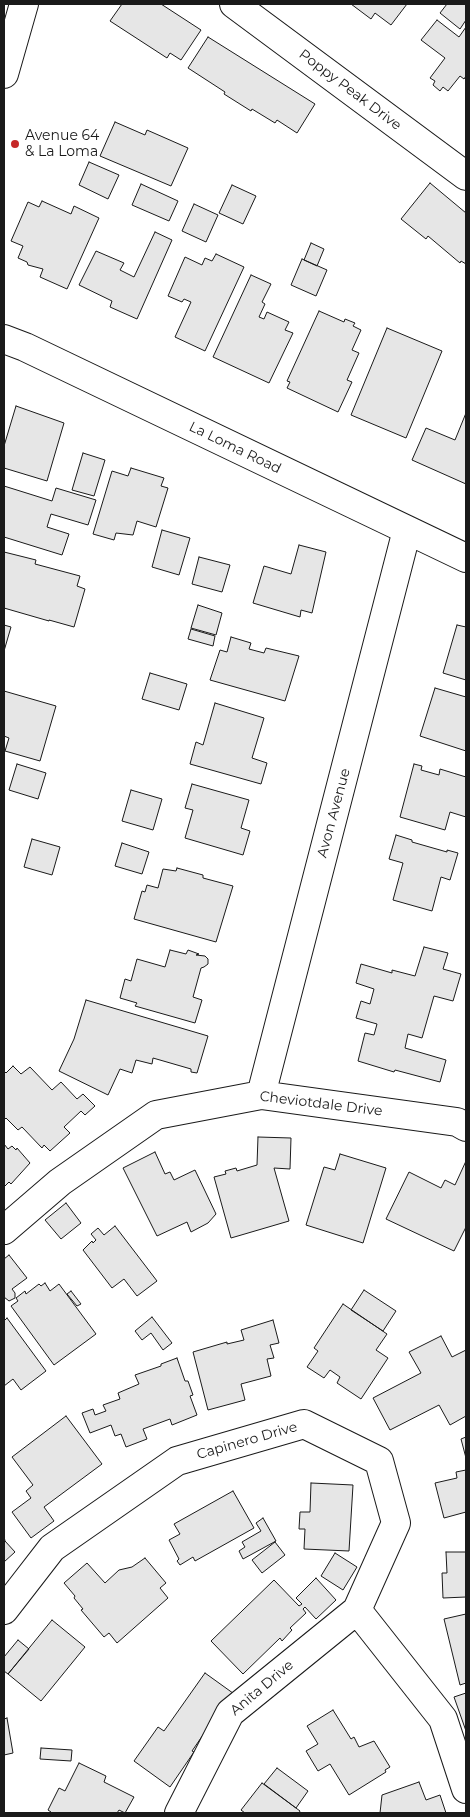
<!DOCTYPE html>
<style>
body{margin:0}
#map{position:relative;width:470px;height:1817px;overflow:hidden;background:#fff;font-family:Montserrat,sans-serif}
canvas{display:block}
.frame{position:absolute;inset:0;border:5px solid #1a1a1a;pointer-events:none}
</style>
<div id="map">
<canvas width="470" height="1817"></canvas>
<div class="frame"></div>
</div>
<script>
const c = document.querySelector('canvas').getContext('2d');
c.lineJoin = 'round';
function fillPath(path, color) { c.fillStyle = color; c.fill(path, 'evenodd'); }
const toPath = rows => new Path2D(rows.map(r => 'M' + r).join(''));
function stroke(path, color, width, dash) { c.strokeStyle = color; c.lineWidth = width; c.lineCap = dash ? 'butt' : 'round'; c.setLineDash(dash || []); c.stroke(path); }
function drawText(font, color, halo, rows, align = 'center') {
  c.font = font + ' Montserrat,sans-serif'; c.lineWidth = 4; c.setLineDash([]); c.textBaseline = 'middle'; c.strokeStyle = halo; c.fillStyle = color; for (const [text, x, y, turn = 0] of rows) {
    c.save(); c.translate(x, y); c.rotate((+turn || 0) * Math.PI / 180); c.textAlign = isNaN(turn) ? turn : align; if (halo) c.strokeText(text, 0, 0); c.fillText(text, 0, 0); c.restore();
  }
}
const building = toPath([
 [122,4,161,4,201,30,181,60,170,53,167,58,110,21,122,4],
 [351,4,407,4,391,25,375,13,371,19,351,4],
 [447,4,466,4,466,20,460,29,440,13,447,4],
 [437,20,459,37,466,27,466,76,464,79,460,76,448,91,443,87,440,91,433,85,435,81,430,78,445,58,421,40,437,20],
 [208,37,315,104,297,133,277,120,275,123,252,109,251,111,224,94,225,92,188,68,208,37],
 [115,122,145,135,147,130,188,148,171,186,100,156,115,122],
 [89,162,119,175,108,199,79,185,89,162],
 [430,183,466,213,466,264,461,261,460,263,428,236,426,239,401,219,430,183],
 [141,184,178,201,169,221,132,205,141,184],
 [232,185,256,196,243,224,219,213,232,185],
 [42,201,71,214,74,206,99,218,67,289,40,277,43,269,28,265,27,262,18,258,23,246,11,241,28,202,39,207,42,201],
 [194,204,218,215,206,242,182,231,194,204],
 [155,232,172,240,137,319,110,307,112,301,79,285,96,251,124,263,120,270,134,277,155,232],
 [311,243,324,249,317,266,304,260,311,243],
 [216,254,244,267,205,351,175,337,191,302,184,299,182,302,168,296,185,257,202,265,205,258,212,261,216,254],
 [302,259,327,270,316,296,291,285,302,259],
 [251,275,271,284,262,302,265,304,259,317,264,319,267,312,289,322,285,330,293,333,269,383,213,357,251,275],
 [319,311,344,322,345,319,355,323,353,326,361,330,352,350,359,353,347,380,352,382,338,412,287,388,290,382,287,381,319,311],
 [387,328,442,351,406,438,351,415,387,328],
 [16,406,64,423,47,481,4,468,4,446,16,406],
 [466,413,466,484,412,460,426,428,455,440,466,413],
 [83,453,105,460,94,496,72,490,83,453],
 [131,468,164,478,161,486,168,488,156,527,137,521,133,535,116,533,114,540,93,534,112,471,128,476,131,468],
 [4,486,52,501,56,488,96,500,88,525,51,514,47,527,69,534,62,555,4,537,4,486],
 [162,530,190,538,179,575,152,567,162,530],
 [299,545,326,552,312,613,301,610,300,617,253,603,264,566,291,574,299,545],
 [4,552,36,560,35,564,80,576,77,586,85,589,74,627,49,620,49,621,4,608,4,552],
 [199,557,230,565,222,592,192,584,199,557],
 [198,605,222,613,216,635,191,628,198,605],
 [4,625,11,627,4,651,4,625],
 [457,625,466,627,466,680,443,673,457,625],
 [191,629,215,636,213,646,188,639,191,629],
 [231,637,251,643,249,649,264,653,266,648,299,656,285,701,210,680,220,650,227,652,231,637],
 [150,673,187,684,179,710,142,699,150,673],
 [435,688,466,697,466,751,420,736,435,688],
 [4,691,56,706,40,761,5,751,9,738,4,736,4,691],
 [215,703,264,718,252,758,267,763,261,784,190,764,196,742,203,745,215,703],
 [17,764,46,773,38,799,9,790,17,764],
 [414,764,422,766,421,770,439,775,440,769,466,777,466,817,450,812,445,830,400,817,414,764],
 [192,784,249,800,241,828,250,831,243,855,185,838,193,810,185,808,192,784],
 [131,790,162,799,153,830,122,821,131,790],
 [396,835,412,840,412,842,447,852,447,850,458,853,450,880,441,877,432,911,393,900,403,863,389,859,396,835],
 [32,839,60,847,52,875,24,867,32,839],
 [122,843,149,852,142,874,115,866,122,843],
 [177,868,203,875,203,878,233,886,216,942,134,919,142,891,145,892,147,885,158,888,163,869,176,871,177,868],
 [424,947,448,953,443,969,461,974,453,1001,434,996,422,1038,408,1034,405,1048,446,1060,440,1082,395,1070,394,1072,358,1061,365,1033,374,1035,377,1024,356,1018,361,1001,370,1004,374,989,356,983,361,964,392,973,392,970,415,976,424,947],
 [170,950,186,954,188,950,199,954,196,955,205,956,208,959,208,964,204,967,201,968,193,997,202,1000,195,1023,135,1006,137,1003,120,998,125,979,131,981,137,959,165,967,170,950],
 [86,1000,208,1036,197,1073,191,1072,191,1069,153,1058,152,1064,136,1060,132,1073,120,1069,108,1095,59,1071,74,1039,86,1000],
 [13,1066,21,1074,30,1067,52,1090,61,1082,77,1099,83,1094,95,1106,85,1115,81,1111,64,1127,70,1133,50,1151,44,1145,42,1148,22,1127,18,1130,6,1118,4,1120,4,1071,6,1073,13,1066],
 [258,1137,291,1138,290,1169,274,1168,289,1221,231,1238,214,1177,226,1174,225,1171,236,1168,237,1171,257,1165,258,1137],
 [4,1144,8,1149,12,1146,16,1150,17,1148,30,1163,11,1184,9,1182,4,1187,4,1144],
 [155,1152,165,1174,170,1172,174,1180,195,1170,216,1214,208,1223,191,1232,187,1222,157,1236,123,1168,155,1152],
 [340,1154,386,1168,363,1243,306,1225,324,1167,335,1170,340,1154],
 [466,1161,466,1227,454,1251,386,1219,409,1172,441,1188,445,1180,455,1185,466,1161],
 [66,1203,81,1223,61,1239,45,1220,66,1203],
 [115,1226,157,1281,137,1296,124,1279,112,1288,83,1250,92,1241,93,1243,96,1240,91,1234,98,1228,104,1235,115,1226],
 [9,1255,27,1278,12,1289,15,1293,15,1298,9,1301,4,1297,4,1259,9,1255],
 [45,1283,50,1291,59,1284,96,1334,54,1365,11,1306,18,1301,16,1298,25,1291,26,1294,39,1284,41,1286,45,1283],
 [364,1290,396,1311,383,1331,351,1310,364,1290],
 [71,1291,81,1304,77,1306,67,1294,71,1291],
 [343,1304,387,1334,376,1350,388,1358,361,1399,337,1383,340,1377,330,1370,324,1378,307,1367,318,1351,314,1348,343,1304],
 [152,1317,172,1343,163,1350,151,1333,142,1340,135,1331,152,1317],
 [7,1318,46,1371,21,1390,13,1379,4,1386,4,1321,7,1318],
 [273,1320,279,1343,270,1345,274,1358,267,1359,271,1376,241,1384,245,1400,208,1410,193,1352,227,1342,227,1344,244,1340,241,1330,273,1320],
 [441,1336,452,1357,466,1350,466,1416,450,1425,439,1405,390,1430,373,1398,421,1373,409,1352,441,1336],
 [177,1358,185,1381,188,1381,193,1395,190,1396,197,1415,172,1425,170,1419,143,1429,147,1439,126,1447,121,1434,115,1436,111,1425,90,1433,82,1413,93,1409,95,1415,106,1411,103,1405,120,1399,118,1393,139,1384,135,1375,161,1366,161,1364,177,1358],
 [66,1416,102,1464,44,1507,54,1521,31,1538,12,1512,31,1498,26,1491,33,1485,12,1457,66,1416],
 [466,1437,466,1458,461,1439,466,1437],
 [466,1470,466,1512,444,1518,435,1483,457,1478,456,1472,466,1470],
 [311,1483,353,1485,349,1551,304,1549,305,1529,299,1529,300,1512,310,1512,311,1483],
 [233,1491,254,1528,195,1561,193,1557,180,1565,177,1561,179,1559,169,1540,180,1534,174,1524,233,1491],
 [263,1518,276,1541,243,1559,239,1551,245,1547,242,1542,261,1531,256,1523,263,1518],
 [4,1536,5,1541,15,1552,4,1562,4,1536],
 [275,1542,285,1555,262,1573,252,1560,275,1542],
 [446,1552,466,1552,466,1597,443,1598,442,1573,447,1573,446,1552],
 [335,1553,357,1567,343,1590,321,1576,335,1553],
 [145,1558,166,1583,160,1588,168,1598,117,1643,109,1633,104,1637,81,1610,83,1609,74,1598,75,1596,64,1583,87,1563,105,1583,119,1570,132,1567,145,1558],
 [316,1578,336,1600,316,1619,305,1607,303,1609,306,1613,290,1628,292,1630,282,1641,280,1638,243,1674,211,1641,274,1580,299,1606,302,1604,296,1598,316,1578],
 [466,1614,466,1683,460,1685,444,1619,466,1614],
 [52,1620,85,1647,41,1701,8,1674,52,1620],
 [18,1640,29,1649,8,1674,4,1671,4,1657,18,1640],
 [205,1673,237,1696,216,1716,192,1751,194,1752,170,1787,134,1761,158,1727,164,1731,205,1673],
 [466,1693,466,1731,454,1697,466,1693],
 [333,1710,351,1739,354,1737,359,1747,374,1741,390,1767,385,1770,386,1772,349,1795,330,1764,318,1771,306,1751,318,1744,307,1726,333,1710],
 [7,1718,13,1753,4,1755,4,1719,7,1718],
 [41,1748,72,1750,71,1761,40,1759,41,1748],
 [79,1763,106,1776,104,1782,134,1797,125,1813,119,1810,117,1813,50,1813,51,1812,48,1810,59,1788,65,1791,79,1763],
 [277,1768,308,1791,296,1808,264,1784,277,1768],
 [419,1782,426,1800,440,1795,446,1813,380,1813,382,1795,419,1782],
 [262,1783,300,1811,299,1813,245,1813,241,1810,262,1783]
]);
const minor = toPath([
 [234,4,466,176],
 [4,74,24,4],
 [4,339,25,347,466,558],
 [261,1095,407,530],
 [4,1230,60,1182,156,1115,261,1095,457,1122,466,1127],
 [4,1610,52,1548,177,1461,304,1424,379,1461,396,1523,357,1610,443,1719,466,1789],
 [179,1813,230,1713,357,1610]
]);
const markers = [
 [15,144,5,"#c62828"]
];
const streetNames = [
 ["Poppy Peak Drive",350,90,37],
 ["La Loma Road",235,448,26],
 ["Avon Avenue",334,813,-75],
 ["Cheviotdale Drive",321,1104,7],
 ["Capinero Drive",247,1441,-16],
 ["Anita Drive",262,1688,-40]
];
const poiNames = [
 ["Avenue 64",25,136],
 ["& La Loma",25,152]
];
fillPath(building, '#e6e6e6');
stroke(building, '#1a1a1a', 1);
stroke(minor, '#1a1a1a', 30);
stroke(minor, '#fff', 28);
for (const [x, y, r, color] of markers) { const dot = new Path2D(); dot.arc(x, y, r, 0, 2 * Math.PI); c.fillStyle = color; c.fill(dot); stroke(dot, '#fff', 2); }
drawText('14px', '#1a1a1a', '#fff', streetNames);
drawText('14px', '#1a1a1a', '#fff', poiNames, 'left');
</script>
